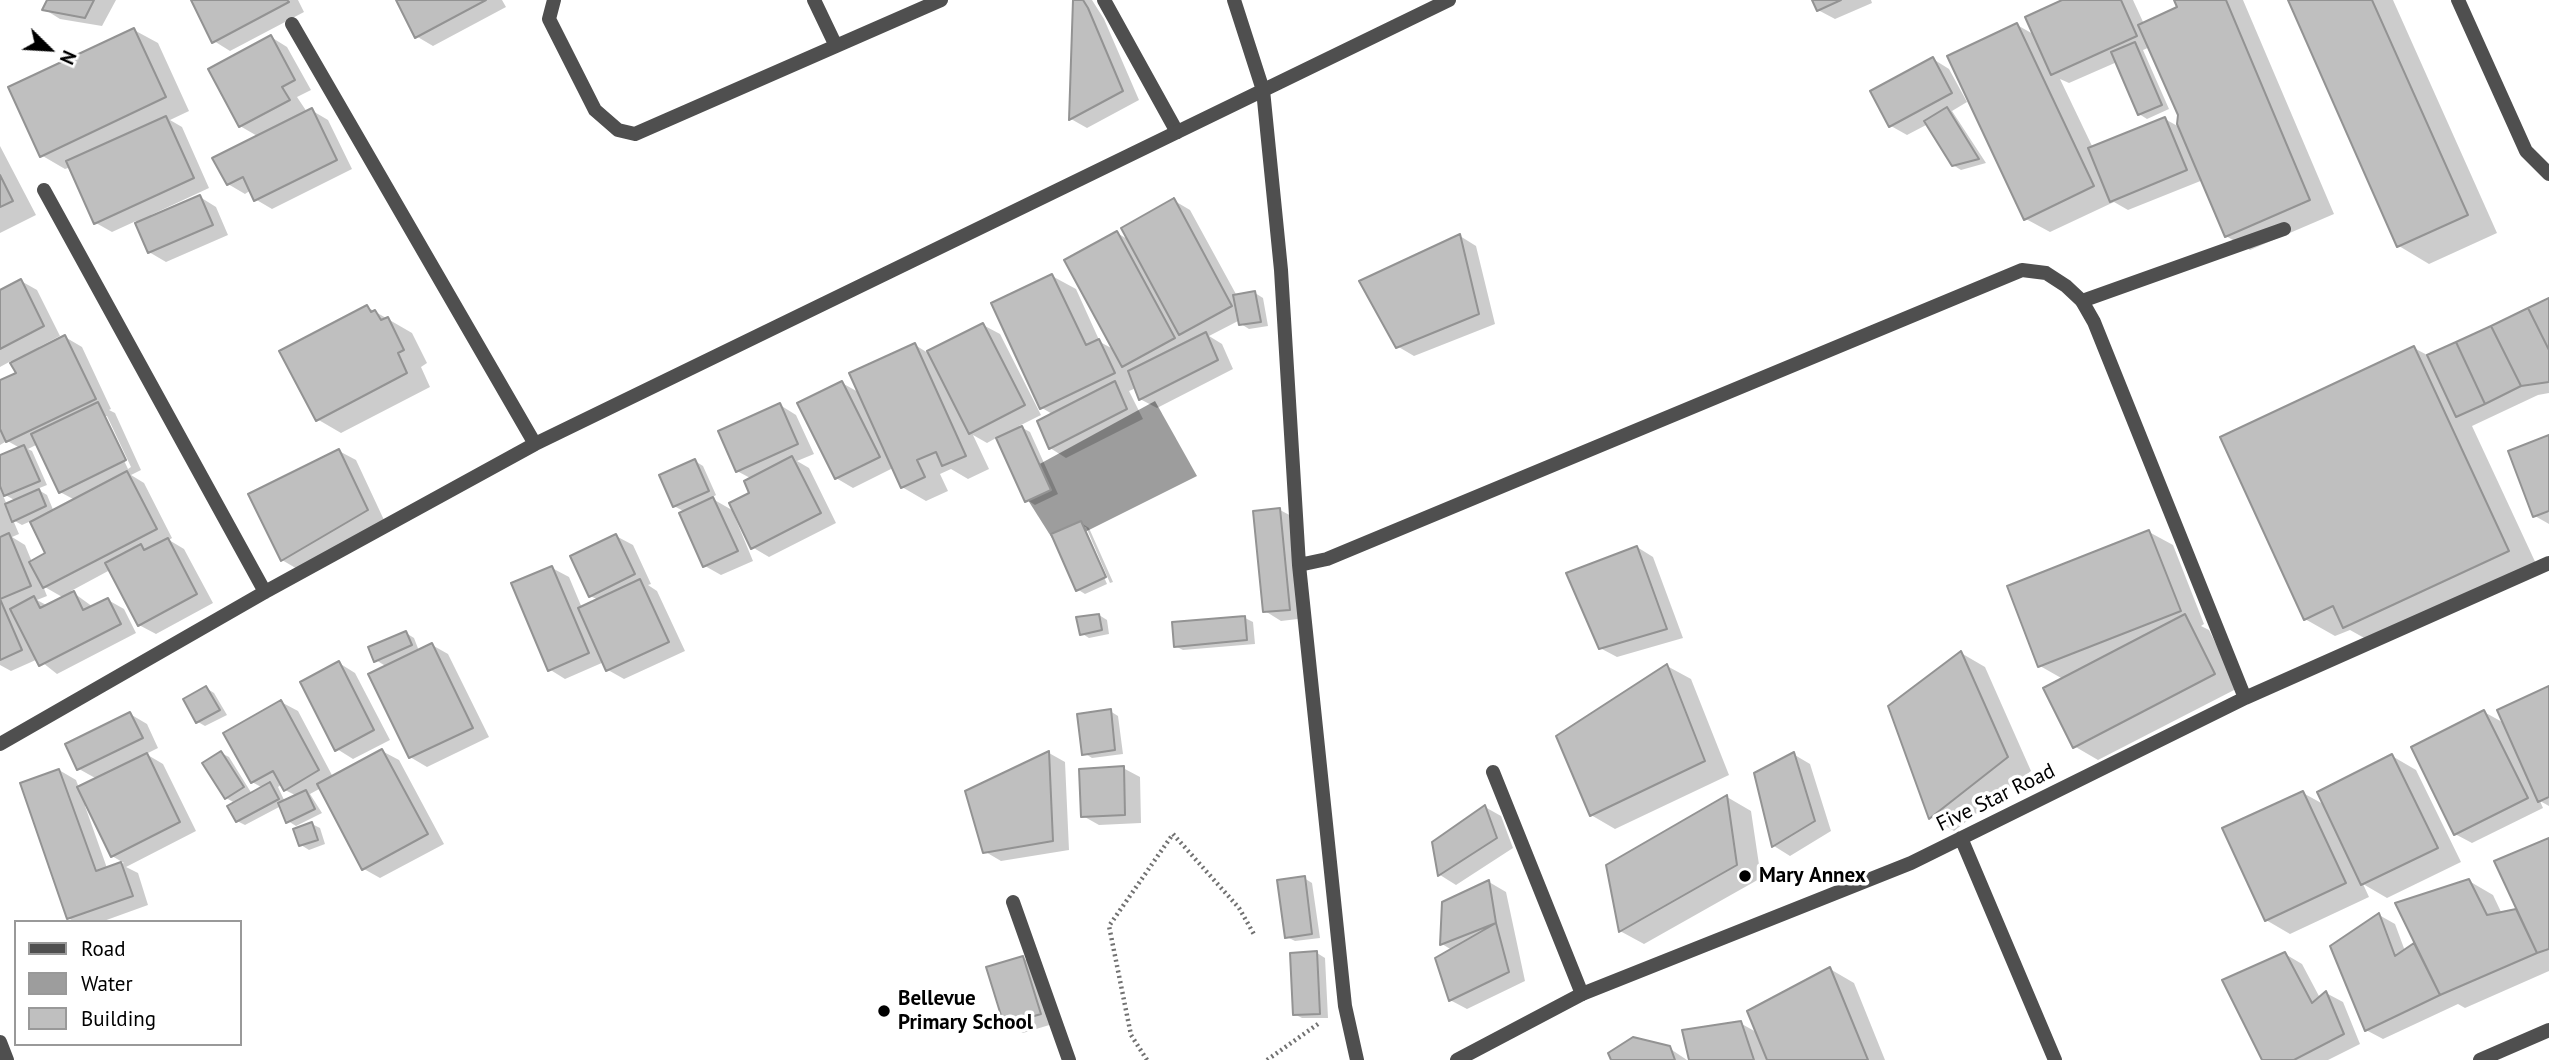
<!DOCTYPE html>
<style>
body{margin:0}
#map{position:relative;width:2549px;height:1060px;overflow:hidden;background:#fff;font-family:"PT Sans",sans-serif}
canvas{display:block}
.legend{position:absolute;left:14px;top:920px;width:228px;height:126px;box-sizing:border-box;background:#fff;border:2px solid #999;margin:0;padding:9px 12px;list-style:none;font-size:21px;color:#000}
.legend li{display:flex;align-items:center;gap:14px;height:35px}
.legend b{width:35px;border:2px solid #999}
.north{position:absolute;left:14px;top:14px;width:70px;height:70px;-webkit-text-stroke:5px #fff;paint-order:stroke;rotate:114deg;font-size:19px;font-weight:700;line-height:28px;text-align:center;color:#000}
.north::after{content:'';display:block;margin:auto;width:24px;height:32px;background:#000;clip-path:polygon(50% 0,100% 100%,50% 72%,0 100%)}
</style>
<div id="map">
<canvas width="2549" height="1060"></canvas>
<ul class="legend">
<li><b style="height:9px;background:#4f4f4f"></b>Road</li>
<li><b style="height:19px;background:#9d9d9d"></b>Water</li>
<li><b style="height:19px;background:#bfbfbf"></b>Building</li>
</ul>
<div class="north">N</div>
</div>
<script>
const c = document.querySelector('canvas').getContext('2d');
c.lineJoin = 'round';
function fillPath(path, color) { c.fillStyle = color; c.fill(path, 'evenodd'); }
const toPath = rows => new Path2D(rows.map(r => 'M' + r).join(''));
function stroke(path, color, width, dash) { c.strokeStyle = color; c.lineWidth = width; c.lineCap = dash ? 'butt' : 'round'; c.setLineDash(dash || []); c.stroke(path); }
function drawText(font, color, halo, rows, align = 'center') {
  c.font = font + ' "PT Sans",sans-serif'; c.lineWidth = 7; c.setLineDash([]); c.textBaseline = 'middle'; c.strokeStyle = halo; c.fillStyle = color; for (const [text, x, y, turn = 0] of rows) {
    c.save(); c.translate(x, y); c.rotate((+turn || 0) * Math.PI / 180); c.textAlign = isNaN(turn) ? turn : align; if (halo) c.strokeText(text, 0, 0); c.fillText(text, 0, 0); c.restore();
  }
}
const water = toPath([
 [1155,401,1197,476,1057,546,1014,478]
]);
const shadow = toPath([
 [49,0,116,0,102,26,60,19,44,9],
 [193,0,298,0,304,12,230,51,214,41],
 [398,0,502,0,506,7,433,46,416,36],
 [1075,0,1092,0,1104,19,1139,100,1087,128,1071,119],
 [1814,0,1871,0,1872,3,1835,19,1818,10],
 [2066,0,2133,0,2144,24,2180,8,2176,0,2243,0,2334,214,2250,250,2226,236,2203,180,2128,210,2114,202,2050,232,2026,219,2017,25,2035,35],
 [2150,47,2180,115,2181,128,2165,119,2093,148,2060,79,2069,83,2117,62,2139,114,2147,119,2169,109,2143,50],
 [2289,0,2393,0,2497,233,2429,264,2399,246],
 [134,30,158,43,189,111,170,120,182,127,209,188,151,215,152,218,200,197,216,207,228,235,166,262,149,252,136,221,112,232,96,223,71,167,65,169,41,155],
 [271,37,287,47,311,90,297,97,307,112,311,110,328,120,352,169,272,209,255,199,251,190,245,194,228,184,259,137,240,126],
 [1933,59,1949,69,1967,102,1952,111,1986,163,1961,170,1953,165,1928,124,1907,135,1891,126],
 [0,146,36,215,0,233],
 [1173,200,1190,210,1237,296,1255,293,1263,298,1268,326,1249,329,1241,324,1240,320,1209,336,1222,344,1233,369,1157,408,1140,399,1136,388,1129,391,1143,419,1066,458,1050,448,1054,415,1042,408,1052,276,1076,289,1100,342,1115,350,1117,233,1129,240],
 [1460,236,1476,246,1495,324,1414,356,1397,346],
 [21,281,37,290,60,336,39,347,40,350,65,337,82,347,111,409,109,410,115,413,141,470,131,475,144,483,172,538,169,540,184,549,213,603,156,634,139,625,110,570,71,591,93,607,108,600,124,609,136,633,57,674,38,659,11,671,0,665,0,457,20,448,4,439,5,442,0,445,0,382,18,374,11,361,0,367,0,292],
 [103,416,107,416,131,467,128,469],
 [38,444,60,492,75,500,54,512,47,495,37,489,47,485,32,451,28,449],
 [2,493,16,501,7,505],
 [13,520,22,525,31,521,48,553,32,562,25,545,12,537,19,534],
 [43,586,64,598,48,606,37,600,47,596],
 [2549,300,2549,393,2538,395,2472,426,2538,568,2375,644,2350,630,2335,636,2305,619,2414,348,2429,356],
 [367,307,412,333,427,363,421,367,430,387,341,433,317,419],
 [983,325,1000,334,1041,415,1019,426,1030,432,1058,494,1035,505,1027,500,998,437,987,443,973,435,989,469,968,479,951,469,940,474,948,491,926,501,902,487,893,468,853,488,836,478,842,383,860,393,915,345,928,353],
 [780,405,796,415,814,454,797,461,809,468,836,523,769,557,752,547,752,479,737,471],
 [2549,435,2549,524,2535,516],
 [339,451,356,460,384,520,299,570,282,560],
 [695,461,703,466,716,495,711,498,732,510,753,561,721,575,705,566,685,512,674,506],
 [1280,510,1297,519,1306,618,1281,621,1265,611],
 [1081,523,1089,528,1113,582,1110,583,1086,527,1082,527,1107,584,1085,594,1077,589],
 [2149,532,2173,545,2204,624,2201,626,2209,630,2238,688,2098,760,2074,746,2063,679,2040,666],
 [616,536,633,545,651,584,648,585,657,591,685,651,624,679,608,670,604,662,565,679,549,669,552,568,569,577,582,608,599,600,590,596],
 [1637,547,1653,557,1683,638,1617,657,1600,648],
 [1099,615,1107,620,1109,634,1089,638,1081,633],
 [1245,618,1253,622,1255,644,1183,650,1175,646],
 [406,633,414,638,419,651,432,645,448,654,489,737,427,767,410,757,387,667,376,660],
 [1961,653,1985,667,2031,771,1954,831,1930,817],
 [339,663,355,673,390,740,353,759,337,749],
 [1667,666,1691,679,1729,775,1615,829,1591,815],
 [206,688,214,693,227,715,205,726,198,722],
 [2549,688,2549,806,2540,801,2543,808,2472,843,2455,834,2484,712,2506,724],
 [281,702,298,711,333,777,382,751,399,760,444,844,380,878,364,869,321,788,310,794,322,813,296,826,288,821,281,806,245,825,237,821,235,803,226,798,221,753,229,757,252,794,263,788,252,782],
 [282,784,285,790,297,796,285,802,278,787],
 [1110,711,1118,716,1123,754,1092,758,1084,753],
 [130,714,147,724,158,748,146,754,163,764,196,831,126,867,138,873,148,905,101,922,75,922,68,918,59,770,76,780,79,788,97,779,79,769],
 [87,805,112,856,124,863,107,868,85,806],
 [1049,753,1065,762,1069,850,1001,861,984,851],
 [1793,754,1810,764,1831,831,1790,856,1774,846,1756,774],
 [2392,756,2416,770,2461,862,2387,898,2363,884,2369,897,2290,934,2266,920,2303,793,2325,805],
 [1123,768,1140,777,1141,823,1099,825,1083,816],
 [1727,797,1751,811,1761,878,1644,944,1620,931],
 [1485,807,1501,816,1513,848,1456,885,1440,875,1434,843],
 [312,824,320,828,325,844,309,850,301,845],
 [2549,840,2549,971,2465,1008,2458,1004,2383,1039,2366,1030,2379,915,2395,924,2405,951,2414,945,2419,948,2469,881,2493,895,2502,914,2519,910],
 [1304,878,1312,883,1320,938,1295,941,1287,937],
 [1489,882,1506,892,1525,981,1467,1009,1450,1000,1452,950,1442,944],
 [1317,953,1325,958,1328,1018,1302,1018,1294,1014],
 [2285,954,2302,964,2320,998,2326,993,2343,1002,2360,1044,2328,1060,2264,1060],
 [1023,958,1039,967,1056,1023,1023,1033,1006,1024],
 [1830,969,1854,983,1885,1060,1691,1060,1740,1023,1758,1033],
 [1669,1048,1687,1060,1613,1060]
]);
const building = toPath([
 [47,0,94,0,85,18,42,10,47,0],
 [191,0,287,0,289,2,212,43,191,0],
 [396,0,486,0,415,38,396,0],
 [1073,0,1083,0,1088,8,1123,91,1069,120,1073,0],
 [1812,0,1841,0,1817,11,1812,0],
 [2062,0,2121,0,2137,36,2051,75,2025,17,2062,0],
 [2174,0,2226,0,2310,200,2225,237,2177,124,2178,115,2138,25,2177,7,2174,0],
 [2288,0,2372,0,2468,215,2397,247,2288,0],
 [2017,23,2094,186,2024,220,1947,56,2017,23],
 [134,28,166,97,40,157,8,87,134,28],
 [271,35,295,80,282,87,290,100,239,127,208,69,271,35],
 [2135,42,2162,105,2138,115,2111,52,2135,42],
 [1933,57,1952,93,1889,127,1870,91,1933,57],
 [1947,107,1979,159,1952,166,1924,121,1947,107],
 [312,108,337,160,254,201,243,177,227,185,212,158,312,108],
 [166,116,194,178,94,224,66,161,166,116],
 [2165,117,2187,170,2110,202,2088,148,2165,117],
 [0,175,13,201,0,207,0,175],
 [200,195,213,225,148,253,135,223,200,195],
 [1174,198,1232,306,1179,335,1121,228,1174,198],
 [1117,231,1175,338,1122,367,1064,260,1117,231],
 [1460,234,1479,314,1396,348,1359,281,1460,234],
 [1052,274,1086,345,1099,339,1115,373,1040,409,991,303,1052,274],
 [21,279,44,326,0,349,0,290,21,279],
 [1255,291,1261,322,1239,325,1233,295,1255,291],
 [2549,298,2549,350,2528,308,2549,298],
 [367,305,371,312,375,310,381,320,388,317,404,350,398,353,407,373,316,421,279,351,367,305],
 [2528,308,2549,350,2549,382,2521,386,2491,326,2528,308],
 [983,323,1025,405,969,434,927,351,983,323],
 [2491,326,2521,386,2485,404,2456,342,2491,326],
 [1206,332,1218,360,1139,400,1128,371,1206,332],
 [65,335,96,399,6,442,0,429,0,380,16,373,10,363,65,335],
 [2456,342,2485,404,2456,417,2427,355,2456,342],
 [915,343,966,456,942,466,936,452,917,460,925,477,901,488,849,373,915,343],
 [2414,346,2509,551,2343,628,2333,606,2304,620,2220,437,2414,346],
 [842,381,880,457,835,479,797,403,842,381],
 [1115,381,1127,409,1049,449,1037,421,1115,381],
 [98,402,126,460,59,493,31,434,98,402],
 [780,403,798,444,736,472,718,431,780,403],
 [1022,426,1051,490,1025,502,996,438,1022,426],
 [2549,435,2549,511,2533,517,2508,451,2549,435],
 [24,445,40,481,4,496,0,486,0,455,24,445],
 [339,449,368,510,281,561,248,494,339,449],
 [792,456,821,513,751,549,729,503,749,493,744,481,792,456],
 [695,459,709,491,673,507,659,475,695,459],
 [127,471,157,529,43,588,29,562,45,553,30,522,127,471],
 [39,489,46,506,12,522,5,504,39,489],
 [713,497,738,551,703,567,679,513,713,497],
 [1280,508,1290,610,1263,612,1253,511,1280,508],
 [1081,521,1106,577,1076,591,1051,534,1081,521],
 [2149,530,2181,611,2038,667,2007,586,2149,530],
 [9,533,31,586,0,599,22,650,0,660,0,537,9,533],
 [616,534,635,574,589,597,570,556,616,534],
 [168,538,197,594,138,626,105,563,141,544,144,550,168,538],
 [1637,546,1667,629,1599,649,1566,573,1637,546],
 [552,566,589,653,548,671,511,583,552,566],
 [640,579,669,642,606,671,578,608,640,579],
 [74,591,83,610,108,598,121,624,39,666,10,609,34,596,40,608,74,591],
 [1099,614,1102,630,1080,635,1076,617,1099,614],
 [2185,614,2215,674,2073,748,2043,688,2185,614],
 [1245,616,1247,640,1174,647,1172,622,1245,616],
 [406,631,412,645,374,662,368,647,406,631],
 [432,643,473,728,409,758,368,674,432,643],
 [1961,651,2008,757,1929,819,1888,706,1961,651],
 [339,661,374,730,335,751,300,682,339,661],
 [1667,664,1705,761,1590,816,1556,736,1667,664],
 [206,686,220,710,196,723,183,699,206,686],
 [2549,686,2549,797,2538,802,2497,710,2549,686],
 [281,700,319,770,284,791,273,771,251,783,223,733,281,700],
 [1111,709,1115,750,1082,755,1077,714,1111,709],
 [2484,710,2528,798,2454,835,2411,747,2484,710],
 [130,712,143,738,77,770,65,744,130,712],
 [382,749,428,834,362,870,317,784,382,749],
 [221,751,244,787,225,799,202,763,221,751],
 [1049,751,1053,841,983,853,965,791,1049,751],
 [1794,752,1815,821,1772,847,1754,773,1794,752],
 [147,753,180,822,111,857,77,787,147,753],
 [2392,754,2438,848,2361,885,2317,792,2392,754],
 [1124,766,1125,815,1081,817,1079,769,1124,766],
 [59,769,96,871,121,862,133,896,67,919,20,783,59,769],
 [270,782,279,799,236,822,227,806,270,782],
 [306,790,315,809,286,823,278,803,306,790],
 [2303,791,2346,883,2265,921,2222,828,2303,791],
 [1727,795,1737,865,1619,932,1606,865,1727,795],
 [1485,805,1497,838,1438,876,1432,842,1485,805],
 [312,822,318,840,299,846,293,829,312,822],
 [2549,838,2549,949,2537,953,2494,861,2549,838],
 [1305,876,1312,934,1285,938,1277,880,1305,876],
 [2469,879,2487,915,2516,909,2537,953,2440,995,2395,903,2469,879],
 [1489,880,1496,923,1440,945,1442,902,1489,880],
 [2379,913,2395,956,2414,943,2440,995,2365,1031,2330,946,2379,913],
 [1496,923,1509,972,1449,1001,1435,958,1496,923],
 [1317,951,1320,1014,1293,1015,1290,953,1317,951],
 [2285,952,2312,1003,2326,991,2344,1034,2294,1060,2262,1060,2222,980,2285,952],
 [1023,956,1041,1014,1004,1025,986,967,1023,956],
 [1830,967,1868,1060,1767,1060,1747,1011,1830,967],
 [1741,1021,1754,1060,1689,1060,1682,1030,1741,1021],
 [1633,1037,1670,1046,1675,1060,1611,1060,1608,1053,1633,1037]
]);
const path = toPath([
 [1147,1060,1131,1035,1109,926,1173,834,1239,908,1255,936],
 [1267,1060,1318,1024]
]);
const service = toPath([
 [554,0,549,19,595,110,618,130,635,134,941,0],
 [814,0,836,46],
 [1104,0,1177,132],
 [2082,301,2284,229],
 [1493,772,1582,994],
 [1013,902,1069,1060]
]);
const minor = toPath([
 [1234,0,1263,90,1281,270,1299,565,1345,1006,1357,1060],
 [2458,0,2526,151,2549,174],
 [292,24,535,444],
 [44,190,265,592],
 [1299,565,1327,559,2022,270,2046,273,2066,286,2082,301,2094,322,2245,698],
 [0,744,265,592,535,444,1449,0],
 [1961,838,2055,1060],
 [0,1042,7,1060],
 [1457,1060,1582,994,1911,863,2245,698,2549,563],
 [2480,1060,2549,1030]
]);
const markers = [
 [1745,876,7,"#000"],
 [884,1011,7,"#000"]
];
const streetNames = [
 ["Five Star Road",1996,798,-26]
];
const poiNames = [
 ["Mary Annex",1759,876],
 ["Bellevue",898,999],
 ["Primary School",898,1023]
];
fillPath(water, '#9d9d9d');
fillPath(shadow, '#0003');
fillPath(building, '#bfbfbf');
stroke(building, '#939393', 2);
stroke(path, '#717171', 4.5, [2, 3.5]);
stroke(service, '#4f4f4f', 14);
stroke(minor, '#4f4f4f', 14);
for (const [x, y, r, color] of markers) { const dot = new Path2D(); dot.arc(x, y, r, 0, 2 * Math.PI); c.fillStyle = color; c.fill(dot); stroke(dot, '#fff', 2.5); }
drawText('21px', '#000', '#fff', streetNames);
drawText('bold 21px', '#000', '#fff', poiNames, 'left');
</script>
